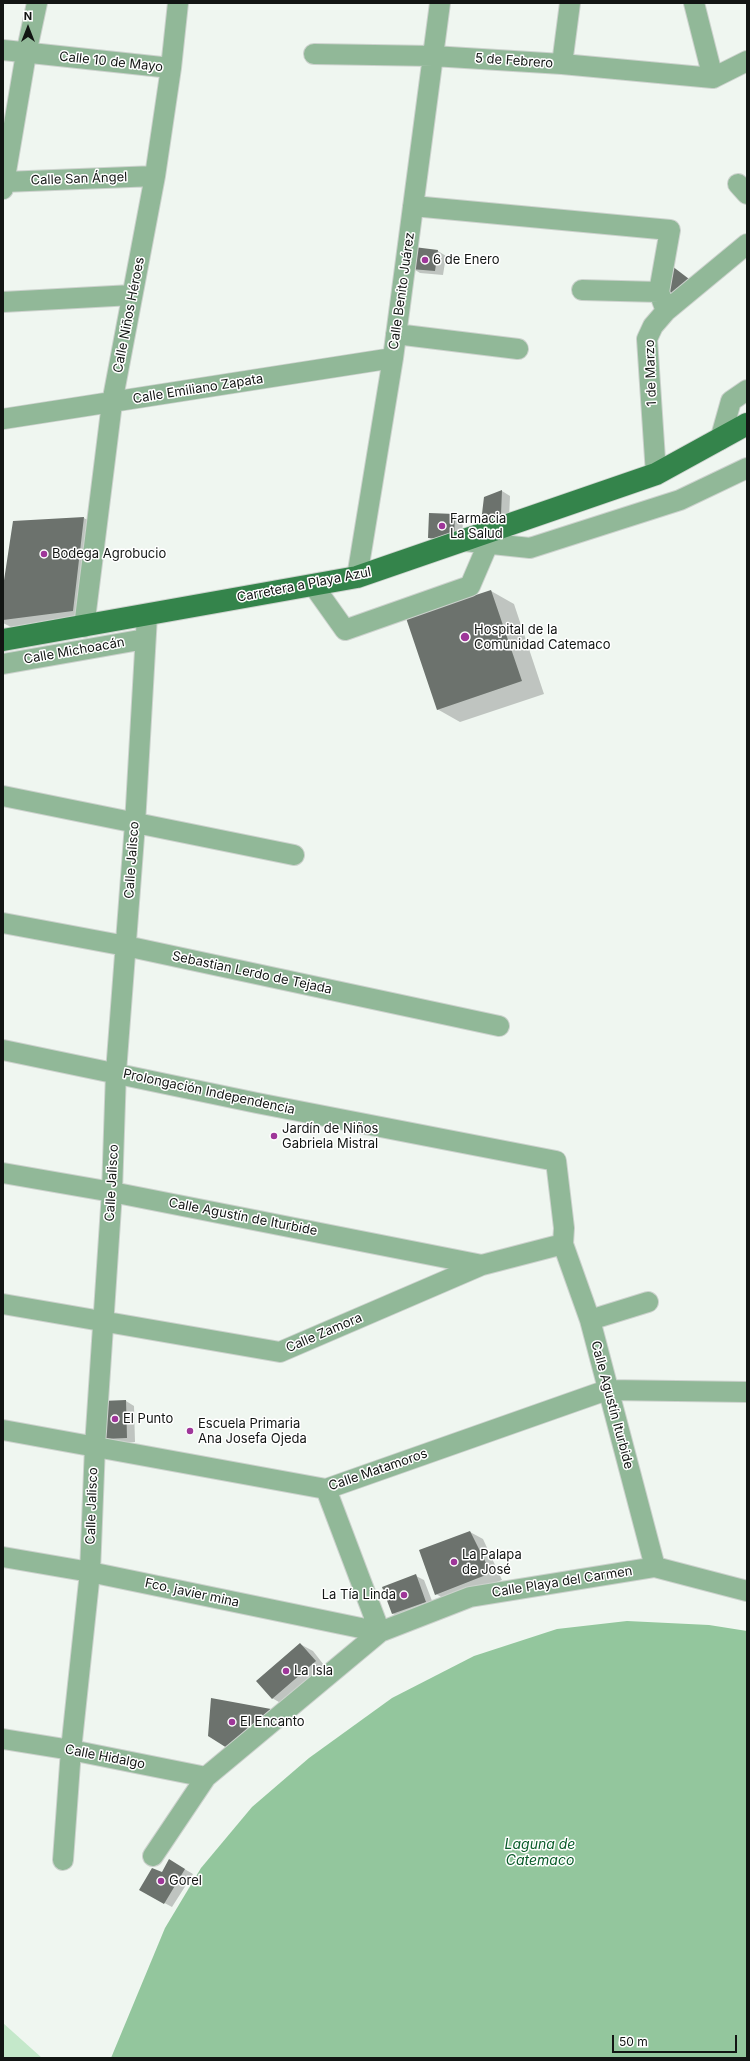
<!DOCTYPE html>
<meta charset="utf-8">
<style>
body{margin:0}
#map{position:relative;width:750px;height:2061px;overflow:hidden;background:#eff6f0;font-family:Inter,sans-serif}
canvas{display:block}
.frame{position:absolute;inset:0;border:4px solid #121513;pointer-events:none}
.north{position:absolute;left:8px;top:8px;width:40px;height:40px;-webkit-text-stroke:3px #fff;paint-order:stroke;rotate:0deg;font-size:11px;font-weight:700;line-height:16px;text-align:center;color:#121513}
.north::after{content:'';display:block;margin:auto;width:14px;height:18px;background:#121513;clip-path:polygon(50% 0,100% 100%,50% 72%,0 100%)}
.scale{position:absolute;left:612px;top:2035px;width:125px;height:18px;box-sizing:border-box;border:2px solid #121513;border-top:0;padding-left:5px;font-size:12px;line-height:14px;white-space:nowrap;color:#121513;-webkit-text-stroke:3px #fff;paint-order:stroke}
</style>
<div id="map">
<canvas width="750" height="2061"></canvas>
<div class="frame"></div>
<div class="north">N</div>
<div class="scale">50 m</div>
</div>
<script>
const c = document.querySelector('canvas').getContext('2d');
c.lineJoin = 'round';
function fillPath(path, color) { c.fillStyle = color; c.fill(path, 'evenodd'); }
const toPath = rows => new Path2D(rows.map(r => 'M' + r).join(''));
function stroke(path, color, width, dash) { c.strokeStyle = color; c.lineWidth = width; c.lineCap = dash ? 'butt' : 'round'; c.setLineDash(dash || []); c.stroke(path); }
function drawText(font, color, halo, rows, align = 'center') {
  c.font = font + ' Inter,sans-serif'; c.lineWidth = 3; c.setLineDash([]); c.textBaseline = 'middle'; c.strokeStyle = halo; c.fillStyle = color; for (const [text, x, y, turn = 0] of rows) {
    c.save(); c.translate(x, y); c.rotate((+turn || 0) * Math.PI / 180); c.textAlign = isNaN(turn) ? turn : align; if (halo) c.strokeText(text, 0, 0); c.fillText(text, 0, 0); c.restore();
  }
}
const green = toPath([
 [3,2023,42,2058,3,2058]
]);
const water = toPath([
 [627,1621,709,1625,747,1631,747,2058,111,2058,165,1928,201,1868,252,1807,309,1758,392,1698,474,1656,557,1629]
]);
const shadow = toPath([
 [415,248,438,251,446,256,443,275,420,273,412,268],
 [502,491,510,496,509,519,490,526,482,521,485,498],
 [455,515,463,519,462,543,437,542,429,538],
 [84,518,96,525,85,618,11,627,3,623,3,593,14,522],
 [491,591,514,604,544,694,460,722,437,709],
 [126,1401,134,1406,135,1442,112,1443,104,1438,103,1402],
 [470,1532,483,1539,502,1580,448,1601,436,1594],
 [416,1576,424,1580,434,1606,401,1618,393,1614],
 [300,1644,313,1651,327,1669,284,1705,272,1698],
 [169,1860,193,1874,172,1907,140,1890,162,1873]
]);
const building = toPath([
 [414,247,438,250,435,271,411,269],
 [672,266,693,282,667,303],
 [502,490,501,515,481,522,484,497],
 [429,513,455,514,454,539,428,538],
 [84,517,73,611,3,620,3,587,13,521],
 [491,590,522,681,437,710,406,618],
 [126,1400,127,1438,103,1439,102,1401],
 [470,1531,491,1573,435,1595,419,1550],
 [416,1574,426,1602,392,1614,382,1587],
 [300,1643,316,1661,272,1699,256,1681],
 [211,1698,271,1709,227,1748,208,1736],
 [169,1859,185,1869,164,1904,139,1890,152,1868,162,1872]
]);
const minor = toPath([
 [694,3,713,78],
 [3,50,171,68],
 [314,54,433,56,562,64,713,78],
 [562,64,570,3],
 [713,78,747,61],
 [4,182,155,176],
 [738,184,747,194],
 [3,189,26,54,37,3],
 [413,206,670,230,659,292,666,311],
 [582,290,659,292],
 [3,302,132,295],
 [396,334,518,349],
 [3,419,393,358],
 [720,440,731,401,747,390],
 [656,474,647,339,653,326,666,311,747,244],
 [464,541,530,548,680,500,747,468],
 [357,577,393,358,440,3],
 [313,585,345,630,470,586,488,544,490,532],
 [84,627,112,403,155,176,171,68,178,3],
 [3,664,145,639],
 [3,796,294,855],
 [3,923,126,946,499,1026],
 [3,1050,257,1103,556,1161,564,1228,563,1244,590,1320,655,1567],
 [3,1173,112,1192,482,1265],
 [3,1304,280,1352,482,1265,563,1244],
 [590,1320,648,1302],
 [3,1430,326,1489,607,1390,747,1392],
 [326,1489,380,1632],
 [3,1557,90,1572,380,1632],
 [3,1739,71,1750,206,1777],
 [153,1856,206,1777,380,1632,470,1597,655,1567,747,1591],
 [63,1860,71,1750,90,1572,95,1446,112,1192,116,1072,135,824,147,616]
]);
const major = toPath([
 [3,640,357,577,656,474,747,424]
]);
const markers = [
 [425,260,4,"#9e3699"],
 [442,526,4,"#9e3699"],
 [44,554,4,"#9e3699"],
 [465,637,5,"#9e3699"],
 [274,1136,4,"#9e3699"],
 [115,1419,4,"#9e3699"],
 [190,1431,4,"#9e3699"],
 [454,1562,4,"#9e3699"],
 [404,1595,4,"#9e3699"],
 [286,1671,4,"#9e3699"],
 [232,1722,4,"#9e3699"],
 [161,1881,4,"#9e3699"]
];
const streetNames = [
 ["5 de Febrero",514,61,4],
 ["Calle 10 de Mayo",111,62,6],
 ["Calle San Ángel",79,179,-2],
 ["Calle Benito Juárez",402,291,-82],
 ["Calle Niños Héroes",129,315,-79],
 ["1 de Marzo",651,373,-92],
 ["Calle Emiliano Zapata",198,389,-9],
 ["Carretera a Playa Azul",304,585,-11],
 ["Calle Michoacán",74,651,-10],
 ["Calle Jalisco",132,860,-86],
 ["Sebastian Lerdo de Tejada",252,973,12],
 ["Prolongación Independencia",209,1092,12],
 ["Calle Jalisco",112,1183,-87],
 ["Calle Agustín de Iturbide",243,1217,11],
 ["Calle Zamora",324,1333,-23],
 ["Calle Agustín Iturbide",612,1405,75],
 ["Calle Matamoros",378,1470,-19],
 ["Calle Jalisco",92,1506,-88],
 ["Calle Playa del Carmen",562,1582,-9],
 ["Fco. javier mina",192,1593,12],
 ["Calle Hidalgo",105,1757,11]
];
const poiNames = [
 ["6 de Enero",433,260],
 ["Farmacia",450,519],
 ["La Salud",450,534],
 ["Bodega Agrobucio",52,554],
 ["Hospital de la",474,630],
 ["Comunidad Catemaco",474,645],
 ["Jardín de Niños",282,1129],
 ["Gabriela Mistral",282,1144],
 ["El Punto",123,1419],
 ["Escuela Primaria",198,1424],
 ["Ana Josefa Ojeda",198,1439],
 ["La Palapa",462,1555],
 ["de José",462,1570],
 ["La Tía Linda",396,1595,"right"],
 ["La Isla",294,1671],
 ["El Encanto",240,1722],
 ["Gorel",169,1881]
];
const waterNames = [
 ["Laguna de",540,1845],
 ["Catemaco",540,1861]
];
fillPath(green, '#c4e8ca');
fillPath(water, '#93c69d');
fillPath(shadow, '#0003');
fillPath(building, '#6c726d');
stroke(minor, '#ccd2cd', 22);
stroke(major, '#ccd2cd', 24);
stroke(minor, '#91b898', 20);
stroke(major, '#34844b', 22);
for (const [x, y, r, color] of markers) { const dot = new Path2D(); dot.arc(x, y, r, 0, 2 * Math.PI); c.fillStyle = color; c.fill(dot); stroke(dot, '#fff', 1.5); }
drawText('13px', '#121513', '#fff', streetNames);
drawText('13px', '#121513', '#fff', poiNames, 'left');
drawText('italic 14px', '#095b29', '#fff', waterNames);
</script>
